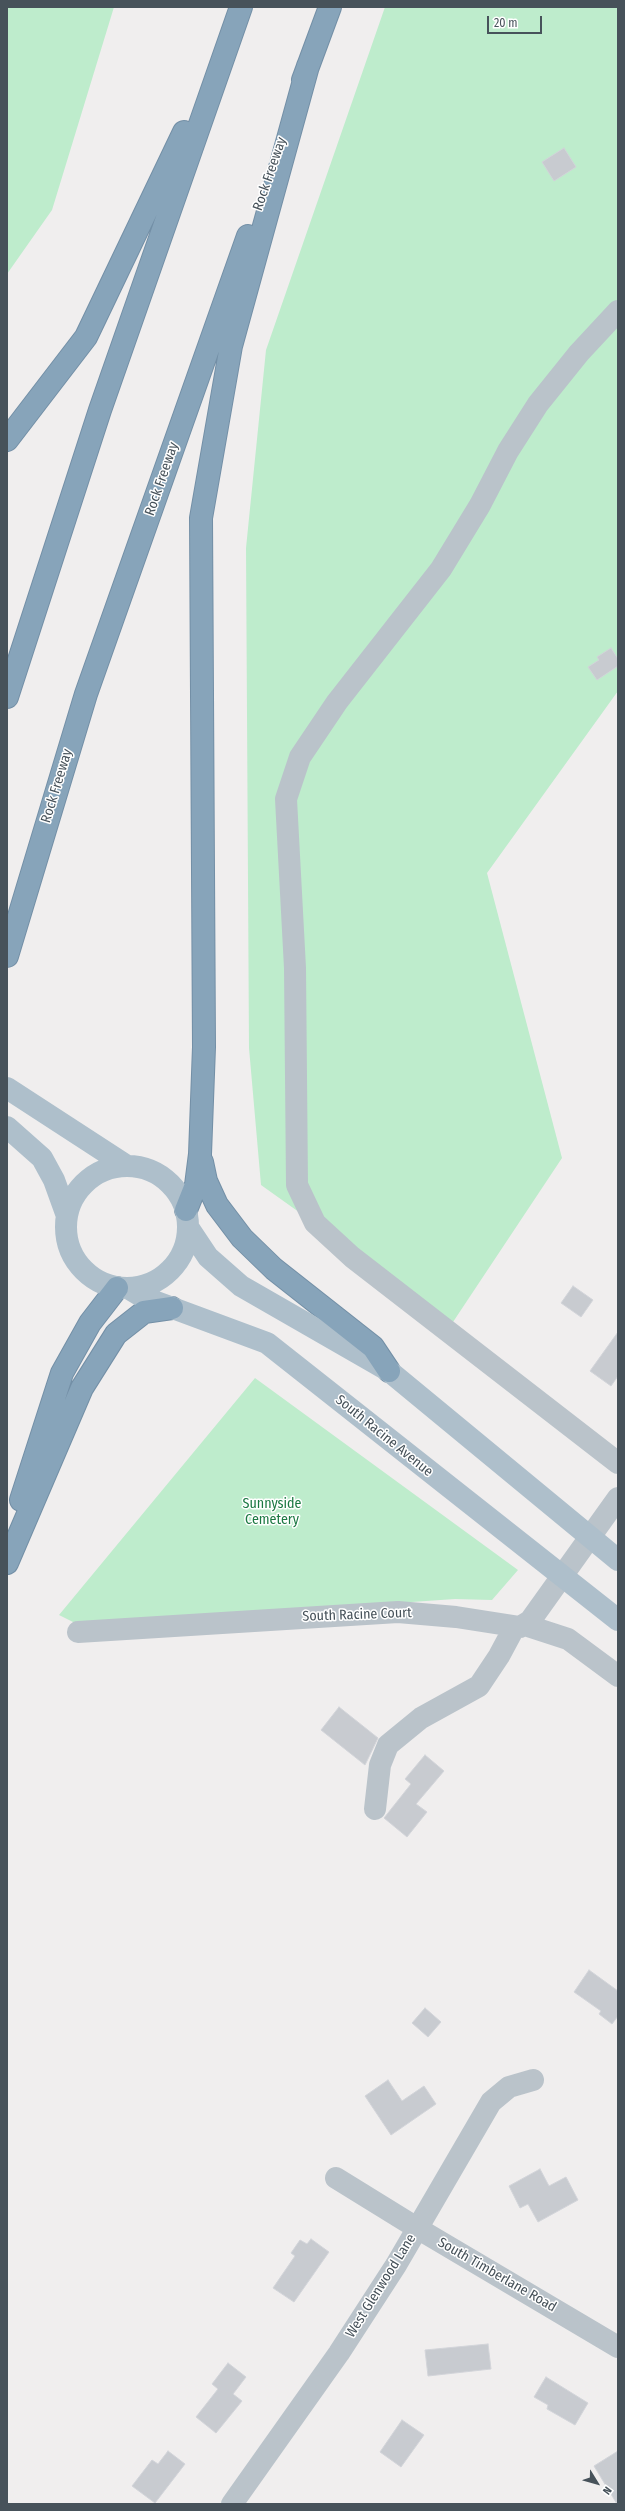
<!DOCTYPE html>
<style>
body{margin:0}
#map{position:relative;width:625px;height:2511px;overflow:hidden;background:#f0eeee;font-family:"Fira Sans Condensed",sans-serif}
canvas{display:block}
.frame{position:absolute;inset:0;border:8px solid #47525a;pointer-events:none}
.north{position:absolute;left:577px;top:2463px;width:40px;height:40px;-webkit-text-stroke:3px #fff;paint-order:stroke;rotate:127deg;font-size:11px;font-weight:700;line-height:16px;text-align:center;color:#47525a}
.north::after{content:'';display:block;margin:auto;width:14px;height:18px;background:#47525a;clip-path:polygon(50% 0,100% 100%,50% 72%,0 100%)}
.scale{position:absolute;left:487px;top:16px;width:55px;height:18px;box-sizing:border-box;border:2px solid #47525a;border-top:0;padding-left:5px;font-size:12px;line-height:14px;white-space:nowrap;color:#47525a;-webkit-text-stroke:3px #fff;paint-order:stroke}
</style>
<div id="map">
<canvas width="625" height="2511"></canvas>
<div class="frame"></div>
<div class="north">N</div>
<div class="scale">20 m</div>
</div>
<script>
const c = document.querySelector('canvas').getContext('2d');
c.lineJoin = 'round';
function fillPath(path, color) { c.fillStyle = color; c.fill(path, 'evenodd'); }
const toPath = rows => new Path2D(rows.map(r => 'M' + r).join(''));
function stroke(path, color, width, dash) { c.strokeStyle = color; c.lineWidth = width; c.lineCap = dash ? 'butt' : 'round'; c.setLineDash(dash || []); c.stroke(path); }
function drawText(font, color, halo, rows, align = 'center') {
  c.font = font + ' "Fira Sans Condensed",sans-serif'; c.lineWidth = 3; c.setLineDash([]); c.textBaseline = 'middle'; c.strokeStyle = halo; c.fillStyle = color; for (const [text, x, y, turn = 0] of rows) {
    c.save(); c.translate(x, y); c.rotate((+turn || 0) * Math.PI / 180); c.textAlign = isNaN(turn) ? turn : align; if (halo) c.strokeText(text, 0, 0); c.fillText(text, 0, 0); c.restore();
  }
}
const green = toPath([
 [7,7,114,7,52,210,7,274],
 [385,7,618,7,618,691,487,873,562,1158,453,1322,261,1185,249,1048,246,548,266,350],
 [255,1378,518,1570,492,1600,455,1599,79,1625,59,1615]
]);
const building = toPath([
 [564,148,576,167,554,181,542,162,564,148],
 [611,648,618,659,618,666,597,680,588,667,599,660,597,657,611,648],
 [573,1286,593,1300,581,1317,561,1303,573,1286],
 [618,1332,618,1376,611,1386,590,1371,618,1332],
 [339,1707,378,1738,365,1765,321,1730,339,1707],
 [425,1755,444,1771,416,1804,427,1812,407,1837,384,1818,411,1784,405,1779,425,1755],
 [589,1970,618,1991,618,2016,612,2024,599,2014,601,2011,574,1992,589,1970],
 [425,2008,441,2022,428,2037,412,2023,425,2008],
 [388,2080,402,2101,424,2086,436,2104,391,2135,365,2096,388,2080],
 [540,2169,549,2186,566,2177,578,2200,538,2222,528,2204,520,2208,509,2186,540,2169],
 [311,2239,329,2252,294,2302,273,2288,295,2256,291,2253,300,2240,307,2244,311,2239],
 [488,2344,491,2369,428,2376,425,2350,488,2344],
 [228,2363,246,2377,233,2394,242,2401,216,2433,196,2417,218,2389,212,2384,228,2363],
 [546,2377,588,2403,575,2425,547,2409,548,2405,534,2397,546,2377],
 [402,2420,424,2435,401,2467,380,2452,402,2420],
 [168,2451,185,2464,155,2503,132,2486,152,2460,158,2464,168,2451],
 [618,2451,618,2504,617,2504,594,2466,618,2451]
]);
const minor = toPath([
 [618,311,579,353,538,404,508,451,480,505,441,569,337,702,300,757,286,799,295,968,297,1185,315,1223,352,1257,618,1463],
 [525,1625,568,1639,618,1676],
 [78,1632,398,1612,456,1617,520,1627,530,1621,618,1498],
 [375,1809,380,1765,388,1745,421,1718,479,1686,499,1656,514,1628],
 [336,2178,417,2228,618,2347],
 [232,2504,339,2353,396,2265,491,2102,509,2087,533,2080]
]);
const major = toPath([
 [7,1088,127,1166],
 [7,1127,42,1158,54,1180,67,1216],
 '66 1227a61 61 0 1 1 122 0a61 61 0 1 1-122 0Z',
 [188,1227,208,1257,241,1286,389,1371,618,1560],
 [128,1288,143,1297,267,1343,618,1620]
]);
const highway = toPath([
 [303,80,330,7],
 [7,440,86,337,184,132],
 [7,697,100,410,241,7],
 [7,956,86,694,248,236],
 [202,1162,206,1181,217,1205,242,1238,274,1269,373,1347,389,1371],
 [186,1210,196,1185,200,1154,204,1047,201,518,231,346,308,66],
 [21,1500,62,1373,90,1323,117,1288],
 [7,1563,82,1388,116,1334,144,1312,172,1308]
]);
const streetNames = [
 ["Rock Freeway",270,174,-71],
 ["Rock Freeway",162,479,-71],
 ["Rock Freeway",57,786,-73],
 ["South Racine Avenue",384,1436,39],
 ["South Racine Court",357,1615,-2],
 ["South Timberlane Road",497,2275,30],
 ["West Glenwood Lane",381,2286,-58]
];
const parkNames = [
 ["Sunnyside",272,1504],
 ["Cemetery",272,1520]
];
fillPath(green, '#beeccc');
fillPath(building, '#c8cbd0');
stroke(building, '#d2d4d9', 1);
stroke(highway, '#738fa6', 24);
stroke(minor, '#bac3ca', 22);
stroke(major, '#aebfcb', 22);
stroke(highway, '#87a4ba', 22);
drawText('14px', '#47525a', '#fff', streetNames);
drawText('14px', '#1b7842', '#fff', parkNames);
</script>
